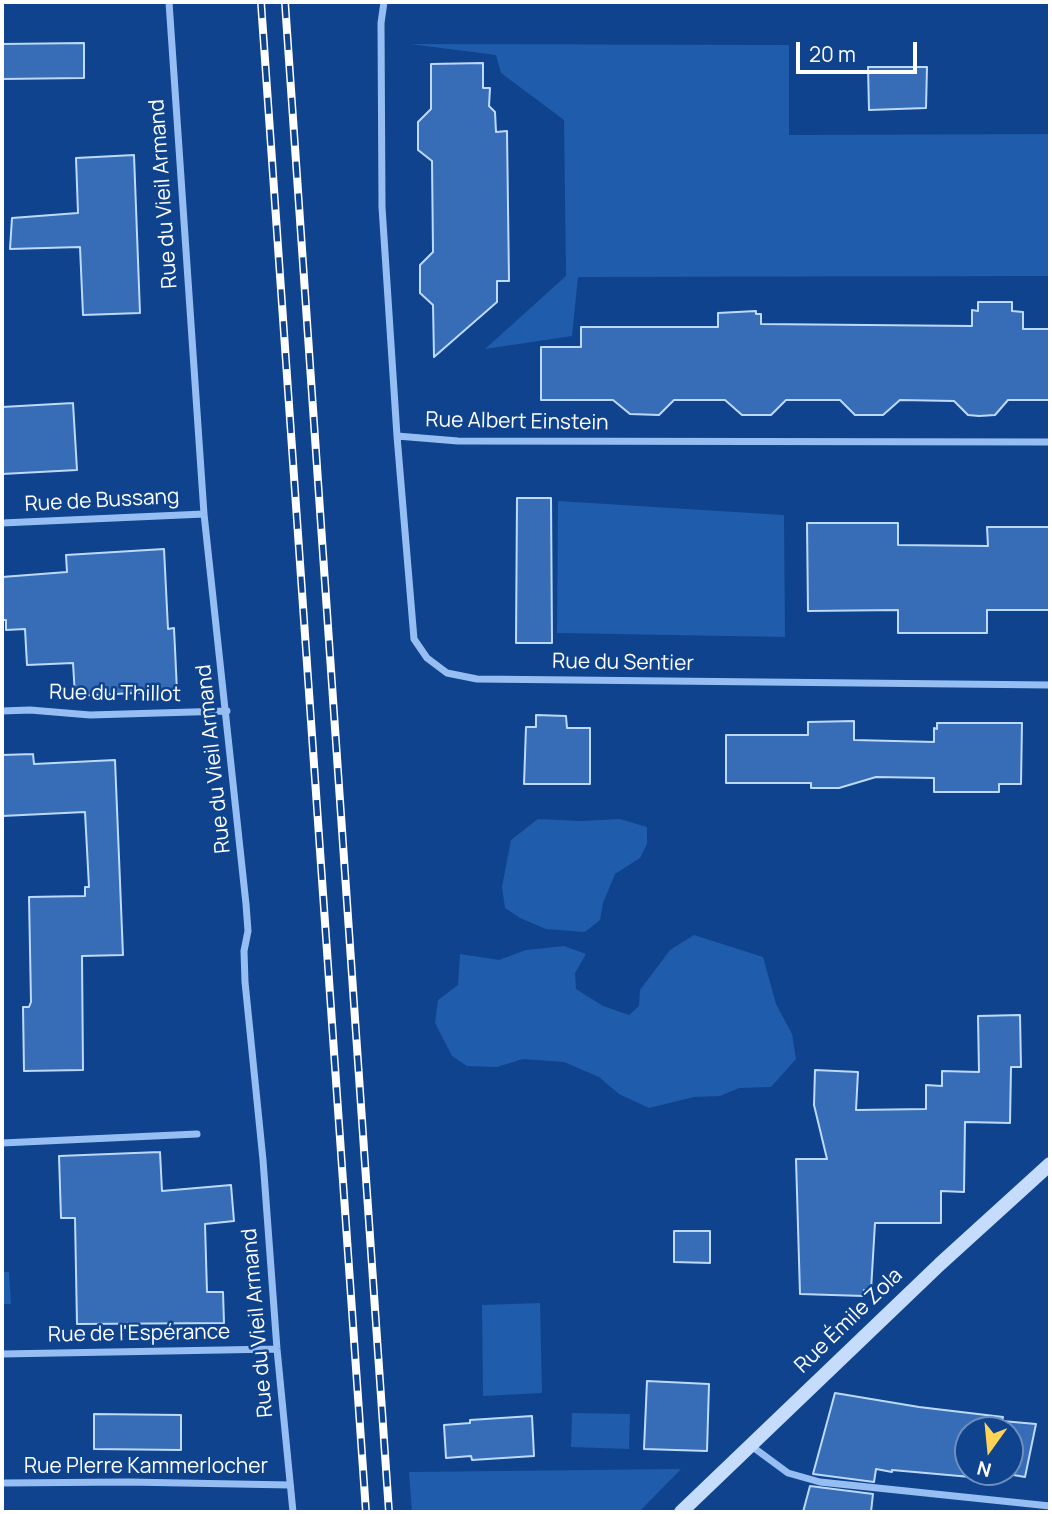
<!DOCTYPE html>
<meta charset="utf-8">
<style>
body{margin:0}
#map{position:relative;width:1052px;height:1514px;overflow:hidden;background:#0f438d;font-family:Manrope,sans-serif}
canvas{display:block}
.frame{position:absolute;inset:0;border:4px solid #fff;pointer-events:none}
.north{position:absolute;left:954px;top:1416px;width:70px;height:70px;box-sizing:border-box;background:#0f438d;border:2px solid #6f8ebb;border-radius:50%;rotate:195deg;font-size:19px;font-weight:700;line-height:28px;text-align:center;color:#fff}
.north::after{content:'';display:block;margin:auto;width:24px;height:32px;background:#ffd358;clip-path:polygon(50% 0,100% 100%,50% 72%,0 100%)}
.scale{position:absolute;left:796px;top:42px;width:121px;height:32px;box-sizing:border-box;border:4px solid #fff;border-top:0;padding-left:9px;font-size:21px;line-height:24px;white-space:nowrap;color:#fff;-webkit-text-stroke:5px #0f438d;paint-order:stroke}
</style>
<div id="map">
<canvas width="1052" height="1514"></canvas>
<div class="frame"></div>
<div class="north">N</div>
<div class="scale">20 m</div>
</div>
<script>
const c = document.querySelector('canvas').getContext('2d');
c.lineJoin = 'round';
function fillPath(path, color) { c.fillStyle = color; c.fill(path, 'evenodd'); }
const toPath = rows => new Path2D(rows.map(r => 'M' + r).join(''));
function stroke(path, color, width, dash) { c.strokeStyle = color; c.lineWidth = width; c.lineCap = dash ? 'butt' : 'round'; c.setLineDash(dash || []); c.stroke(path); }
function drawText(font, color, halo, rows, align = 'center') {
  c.font = font + ' Manrope,sans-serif'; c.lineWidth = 5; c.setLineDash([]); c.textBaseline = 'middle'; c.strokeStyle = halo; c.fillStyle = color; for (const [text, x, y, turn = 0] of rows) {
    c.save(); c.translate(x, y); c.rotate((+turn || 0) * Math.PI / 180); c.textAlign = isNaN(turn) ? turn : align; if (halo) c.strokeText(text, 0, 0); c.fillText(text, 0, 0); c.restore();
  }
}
const green = toPath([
 [410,44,789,45,789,135,1050,134,1050,276,578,277,572,336,485,349,566,276,564,120,501,73,496,55],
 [558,501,784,515,785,637,557,633],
 [538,819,582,821,620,819,647,827,647,844,640,858,615,874,603,903,600,920,585,932,546,929,520,918,505,908,502,887,511,840],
 [694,935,763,957,776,1004,792,1034,796,1059,771,1087,739,1088,720,1096,694,1097,649,1108,619,1094,599,1077,564,1062,523,1059,497,1067,467,1066,452,1056,435,1023,438,1000,458,985,460,954,499,960,526,950,564,946,586,954,575,973,576,989,603,1006,629,1015,639,1006,640,990,670,950],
 [2,1272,9,1272,11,1304,2,1304],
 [540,1303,542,1393,483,1396,482,1305],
 [572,1413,630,1414,629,1449,571,1447],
 [681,1469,639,1512,412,1512,409,1472]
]);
const building = toPath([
 [84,43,84,78,2,79,2,44,84,43],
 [483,63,483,88,490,88,489,106,495,112,496,132,507,131,509,281,497,281,497,302,434,357,433,305,420,293,420,265,433,252,432,161,418,150,418,122,431,109,431,64,483,63],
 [868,67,927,67,926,108,869,110,868,67],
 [134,155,140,313,83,315,80,247,10,249,12,218,78,213,76,158,134,155],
 [978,302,1012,302,1012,311,1023,312,1023,329,1050,329,1050,400,1008,400,995,415,979,416,968,415,954,401,900,400,883,415,855,415,840,400,786,400,771,415,742,415,725,400,674,400,659,415,630,414,613,400,541,400,541,347,581,347,581,327,718,327,718,313,756,311,756,314,761,314,761,324,972,326,972,310,978,311,978,302],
 [73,403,77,470,2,474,2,407,73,403],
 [517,498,551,498,552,643,516,643,517,498],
 [807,523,898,523,898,545,988,546,987,527,1050,527,1050,610,987,610,987,633,898,633,898,610,808,611,807,523],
 [164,549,168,629,174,628,177,691,75,696,73,663,27,665,25,629,6,630,6,620,2,620,2,577,67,572,66,555,164,549],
 [536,715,566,716,567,728,590,728,590,784,524,784,526,727,536,727,536,715],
 [854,721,854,740,934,742,934,728,937,729,937,723,1022,723,1021,784,999,784,999,792,934,792,934,778,876,777,839,788,811,788,811,783,726,783,726,735,808,735,808,722,854,721],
 [33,754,34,764,115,760,123,955,82,956,83,1070,24,1071,23,1007,29,1007,31,1002,29,897,85,896,85,887,89,887,85,812,2,816,2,755,33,754],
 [1020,1015,1021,1067,1011,1067,1010,1123,965,1122,964,1192,941,1191,941,1223,875,1223,871,1290,864,1290,864,1296,800,1294,796,1159,827,1159,814,1105,815,1070,858,1072,856,1110,926,1109,926,1085,942,1086,942,1071,979,1072,978,1016,1020,1015],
 [160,1152,162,1191,231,1185,234,1221,205,1224,207,1292,223,1292,224,1323,77,1324,75,1218,61,1218,59,1156,160,1152],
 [674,1231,710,1231,710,1263,674,1262,674,1231],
 [647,1381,709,1384,707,1451,644,1449,647,1381],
 [835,1393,919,1407,1003,1417,1002,1421,1036,1424,1025,1477,996,1472,1010,1472,1010,1430,968,1430,968,1472,994,1472,993,1479,892,1470,892,1472,876,1469,874,1482,813,1474,835,1393],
 [94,1414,181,1415,181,1450,94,1449,94,1414],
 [532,1416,534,1456,472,1460,471,1456,446,1458,444,1425,470,1423,470,1420,532,1416],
 [810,1486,873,1494,871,1512,803,1512,810,1486]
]);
const street = toPath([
 [169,2,204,514,246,904,248,931,244,951,245,982,263,1160,277,1349,293,1512],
 [384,2,381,23,382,207,397,436,414,639,427,658,447,673,477,679,1050,685],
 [397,436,458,441,1050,442],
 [2,523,204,514],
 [2,711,30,710,90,715,227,711],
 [2,1143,197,1134],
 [2,1354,277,1349],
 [750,1445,788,1473,820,1482,1050,1506],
 [2,1483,128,1482,290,1485]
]);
const secondary = toPath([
 [681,1512,940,1264,1050,1164]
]);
const rail = toPath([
 [261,2,366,1512],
 [285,2,389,1512]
]);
const streetNames = [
 ["Rue du Vieil Armand",164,194,-94],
 ["Rue Albert Einstein",517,422,1],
 ["Rue de Bussang",102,501,-3],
 ["Rue du Sentier",623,663,1],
 ["Rue du Thillot",115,694,1],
 ["Rue du Vieil Armand",214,759,-96],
 ["Rue Émile Zola",849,1321,-44],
 ["Rue du Vieil Armand",258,1323,-95],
 ["Rue de l'Espérance",139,1334,-1],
 ["Rue PIerre Kammerlocher",146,1467]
];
fillPath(green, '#205cac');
fillPath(building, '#376db7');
stroke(building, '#bdd9fe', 2);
stroke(street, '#96bef3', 7);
stroke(secondary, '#c5dcfd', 14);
stroke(rail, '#fff', 8);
stroke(rail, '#0f438d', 5, [16]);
drawText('21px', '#fff', '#0f438d', streetNames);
</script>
